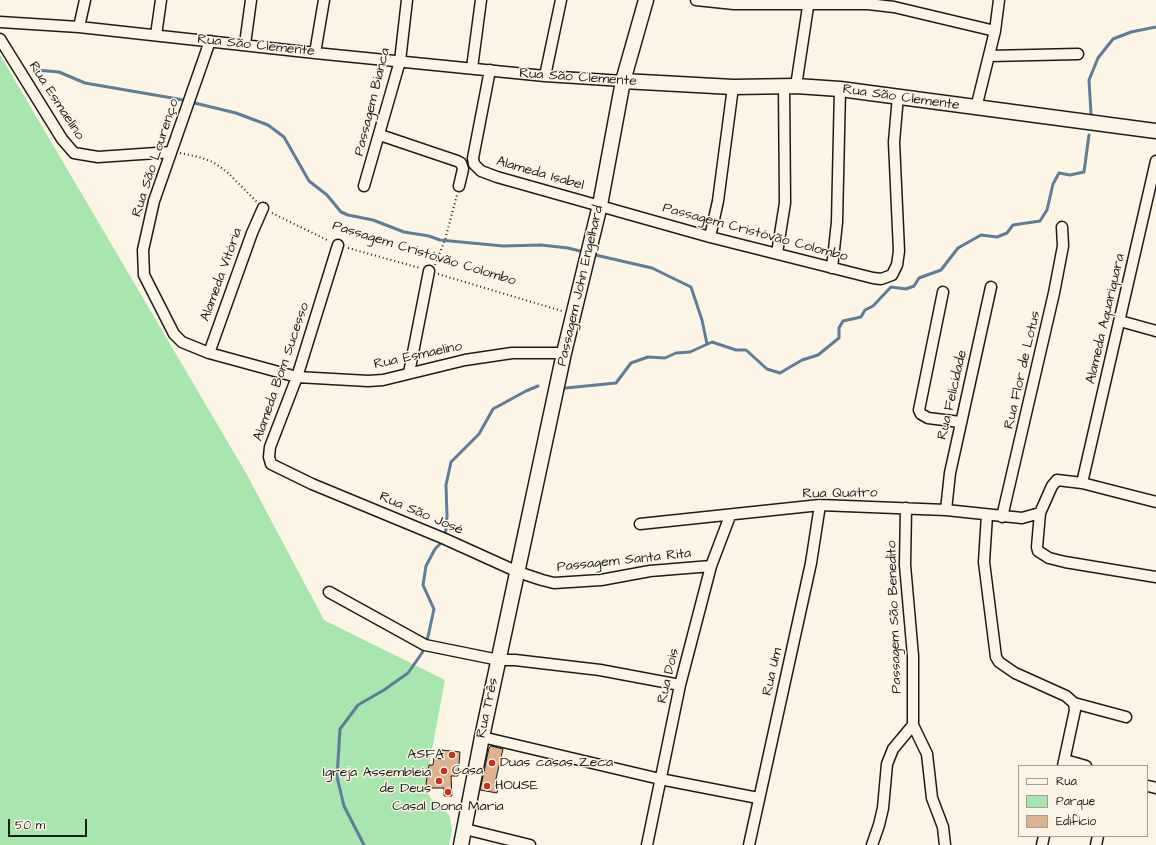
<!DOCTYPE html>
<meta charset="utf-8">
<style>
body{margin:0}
#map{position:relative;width:1156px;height:845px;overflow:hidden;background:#fcf5e5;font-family:"Architects Daughter",sans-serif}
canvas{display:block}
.legend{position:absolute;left:1018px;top:765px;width:130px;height:72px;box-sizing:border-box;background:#fcf5e5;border:1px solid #a29e95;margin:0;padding:5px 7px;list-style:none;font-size:12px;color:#1c1c1c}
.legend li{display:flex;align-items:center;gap:8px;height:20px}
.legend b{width:20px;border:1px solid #a29e95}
.scale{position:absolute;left:8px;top:819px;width:79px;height:18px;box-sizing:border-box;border:2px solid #1c1c1c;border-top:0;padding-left:5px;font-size:12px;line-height:14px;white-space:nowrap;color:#1c1c1c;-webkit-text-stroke:3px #fcf5e5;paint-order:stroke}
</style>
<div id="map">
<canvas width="1156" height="845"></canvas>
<ul class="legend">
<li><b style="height:5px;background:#fcf5e5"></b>Rua</li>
<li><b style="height:11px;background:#a7e6ae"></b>Parque</li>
<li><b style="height:11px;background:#deb28f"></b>Edifício</li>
</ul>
<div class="scale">50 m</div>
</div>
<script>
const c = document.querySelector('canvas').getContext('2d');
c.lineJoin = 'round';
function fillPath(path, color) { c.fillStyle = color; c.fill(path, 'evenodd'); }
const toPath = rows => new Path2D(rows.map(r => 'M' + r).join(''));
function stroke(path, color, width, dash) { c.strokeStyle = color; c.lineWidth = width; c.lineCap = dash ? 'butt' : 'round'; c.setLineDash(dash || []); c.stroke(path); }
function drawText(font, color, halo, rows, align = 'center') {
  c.font = font + ' "Architects Daughter",sans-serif'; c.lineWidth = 3; c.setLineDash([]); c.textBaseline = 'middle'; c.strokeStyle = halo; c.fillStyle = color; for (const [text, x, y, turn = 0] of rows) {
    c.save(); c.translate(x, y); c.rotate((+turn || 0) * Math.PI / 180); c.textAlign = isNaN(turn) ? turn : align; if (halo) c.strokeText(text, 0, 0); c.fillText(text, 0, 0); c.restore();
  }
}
const green = toPath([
 [0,55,246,473,324,620,445,680,425,787,431,799,441,804,450,817,452,830,449,845,0,845]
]);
const stream = toPath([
 [36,70,59,72,85,83,178,99,236,113,268,125,284,137,309,181,327,195,341,212,348,215,373,220,404,232,429,236,440,240,503,246,541,245,568,248,584,252],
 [1091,114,1089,80,1098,58,1113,39,1131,32,1156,27],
 [591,254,652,268,691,287,702,320,707,344],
 [566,388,616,383,631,363,648,357,665,358,676,353,690,352,712,342,736,350,746,350,767,369,780,373,802,360,818,355,839,338,839,328,843,321,861,317,865,310,873,306,891,287,906,289,914,286,919,278,941,270,958,248,981,235,997,237,1007,233,1013,225,1040,221,1047,210,1053,184,1059,173,1070,175,1084,172,1089,135],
 [364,845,344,806,337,777,340,729,358,705,384,690,408,673,422,653,427,641,434,609,423,585,426,566,435,549,445,539,447,516,446,485,451,462,479,434,493,409,526,391,538,386]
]);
const building = toPath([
 [491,746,503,749,495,783,499,784,497,793,480,790,489,748,491,746],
 [442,750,460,752,458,776,451,776,452,796,444,796,444,788,429,788,426,784,429,765,433,765,434,758,443,759,442,750]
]);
const path = toPath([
 [180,153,199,157,213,162,227,172,257,202],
 [272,213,329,241],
 [348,248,420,268],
 [435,265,445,240,457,195],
 [438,274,562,311]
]);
const street = toPath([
 [696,0,734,4,868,4,894,7,995,31],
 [0,22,79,27,315,53,545,76,623,81],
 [79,27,85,0],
 [156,35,161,0],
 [0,39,62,139,74,153,98,157,171,152],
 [210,41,154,201,143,250,144,275,174,334,182,342,209,353,297,377,368,381,383,380,465,360,512,353,564,353],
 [245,44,251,0],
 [315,53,324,0],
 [989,56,1078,54],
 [472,68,481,0],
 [490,70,473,158,474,164,481,171,497,177,710,237,873,278,881,279,892,275,897,265,899,251,894,142,898,96],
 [545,76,561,0],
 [796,86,809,0],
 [976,108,995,31,999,0],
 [380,135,457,161,461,163,463,169,459,186],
 [364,186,400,61,407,0],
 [710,237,718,201,733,87],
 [338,245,297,377,270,447,269,457,271,464,312,484,445,539,518,572,542,580,554,583,601,580,650,571,711,566],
 [777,253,785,203,784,86],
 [832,268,837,222,840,89],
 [943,292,919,410,921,414,928,418,960,422],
 [1120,321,1156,331],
 [209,353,252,233,263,208],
 [409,373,429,271],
 [1082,483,1156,161],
 [1156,502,1082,483,1057,480,1052,486,1040,513,1037,547,1038,551,1049,558,1065,562,1156,577],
 [946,510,950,473,991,287],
 [987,515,984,562,996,657,999,662,1015,673,1066,696,1074,703,1075,710,1063,766],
 [1002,517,1054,293,1063,246,1062,227],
 [640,524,820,505,946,510,1022,518,1040,513],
 [329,592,425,645,499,660,515,660,600,670,680,685],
 [1074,703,1126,717],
 [913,725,927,754,932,798,943,827,945,845],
 [482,737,660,779,758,798],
 [1065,760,1086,766],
 [1148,786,1156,788],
 [465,829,530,845],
 [647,845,680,685,711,566,730,516],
 [749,845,811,563,820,505],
 [872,845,879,825,883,808,887,764,893,749,913,725,913,656,905,565,906,508],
 [1042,845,1044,836],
 [1096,845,1098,836]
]);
const secondary = toPath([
 [623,81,733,87,796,86,840,89,1156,131],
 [461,845,482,737,564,353,600,205,623,81,646,0]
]);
const markers = [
 [452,755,4,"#c8321e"],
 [492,763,4,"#c8321e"],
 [444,771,4,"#c8321e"],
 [439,781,4,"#c8321e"],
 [487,786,4,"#c8321e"],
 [448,792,4,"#c8321e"]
];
const streetNames = [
 ["Rua São Clemente",256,46,6],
 ["Rua São Clemente",578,78,4],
 ["Rua São Clemente",901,98,8],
 ["Rua Esmaelino",56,101,57],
 ["Passagem Bianca",373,102,-76],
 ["Rua São Lourenço",156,158,-72],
 ["Alameda Isabel",540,174,16],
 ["Passagem Cristóvão Colombo",755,233,15],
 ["Passagem Cristóvão Colombo",424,254,17],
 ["Alameda Vitória",222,275,-70],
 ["Passagem John Engelhard",581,286,-77],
 ["Alameda Aquariquara",1106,319,-77],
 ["Rua Esmaelino",418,356,-12],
 ["Rua Flor de Lotus",1023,370,-77],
 ["Alameda Bom Sucesso",282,372,-71],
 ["Rua Felicidade",953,395,-77],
 ["Rua Quatro",840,494,-1],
 ["Rua São José",421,514,23],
 ["Passagem Santa Rita",624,561,-6],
 ["Passagem São Benedito",895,617,-92],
 ["Rua Um",773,672,-77],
 ["Rua Dois",669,676,-77],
 ["Rua Três",488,708,-78]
];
const poiNames = [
 ["ASFA",444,755,"right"],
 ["Duas casas Zeca",500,763],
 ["Casa",452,771],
 ["Igreja Assembleia",431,773,"right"],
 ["de Deus",431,789,"right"],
 ["HOUSE",495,786],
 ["Casal Dona Maria",448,807,"center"]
];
fillPath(green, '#a7e6ae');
stroke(stream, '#607d97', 3);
fillPath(building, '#deb28f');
stroke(building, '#1c1c1c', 1);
stroke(street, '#1c1c1c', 13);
stroke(secondary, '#1c1c1c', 17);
stroke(path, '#1c1c1c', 2, [1, 3]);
stroke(street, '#fcf5e5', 10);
stroke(secondary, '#fcf5e5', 14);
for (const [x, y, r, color] of markers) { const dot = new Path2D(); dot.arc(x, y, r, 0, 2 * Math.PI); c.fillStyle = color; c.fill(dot); stroke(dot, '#fcf5e5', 1.5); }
drawText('14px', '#1c1c1c', '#fcf5e5', streetNames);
drawText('14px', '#1c1c1c', '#fcf5e5', poiNames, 'left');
</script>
